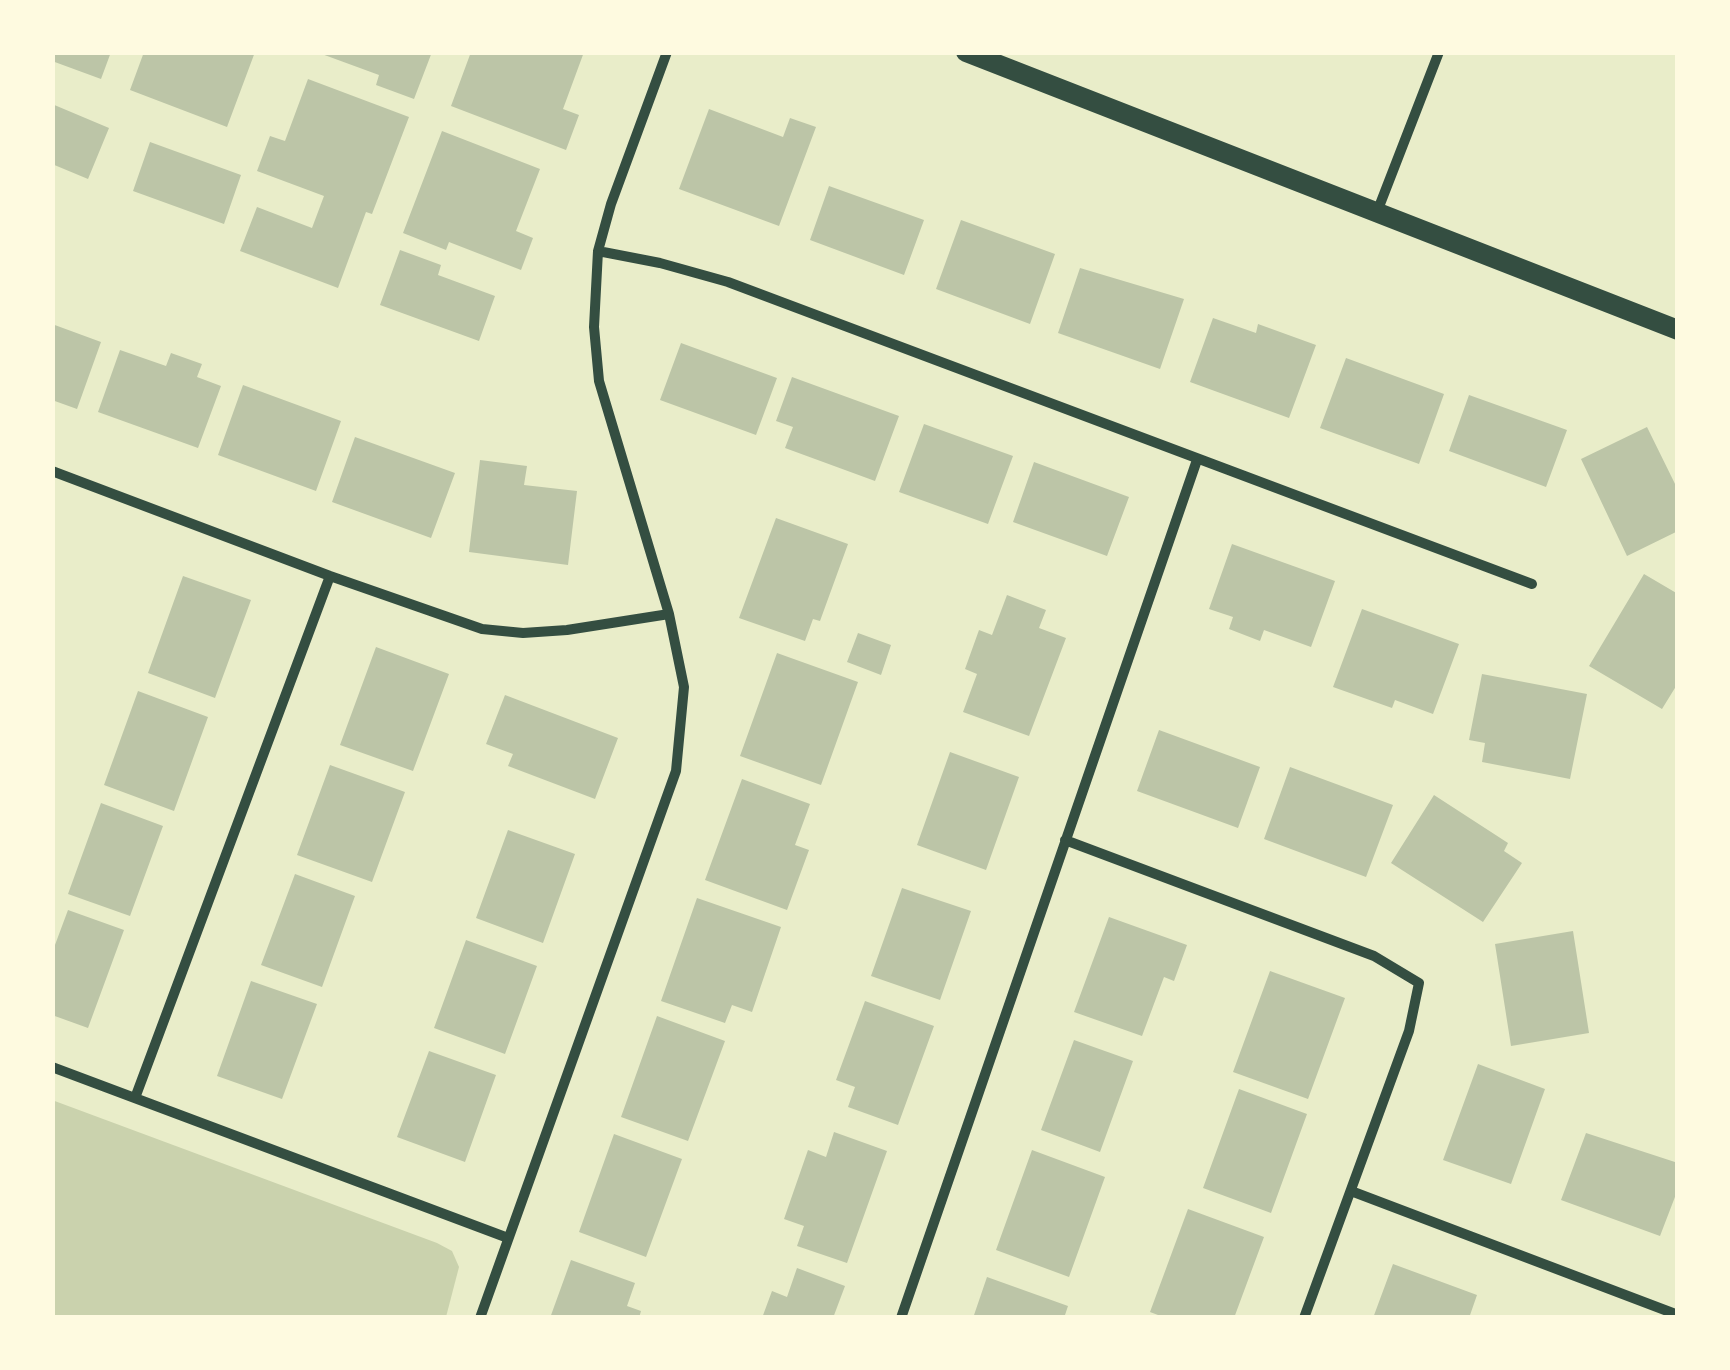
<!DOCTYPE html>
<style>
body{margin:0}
#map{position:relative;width:1730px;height:1370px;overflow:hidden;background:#e9edc9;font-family:Merriweather,serif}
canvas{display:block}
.frame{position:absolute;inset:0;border:55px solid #fefae0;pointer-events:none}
</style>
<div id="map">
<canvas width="1730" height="1370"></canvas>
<div class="frame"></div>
</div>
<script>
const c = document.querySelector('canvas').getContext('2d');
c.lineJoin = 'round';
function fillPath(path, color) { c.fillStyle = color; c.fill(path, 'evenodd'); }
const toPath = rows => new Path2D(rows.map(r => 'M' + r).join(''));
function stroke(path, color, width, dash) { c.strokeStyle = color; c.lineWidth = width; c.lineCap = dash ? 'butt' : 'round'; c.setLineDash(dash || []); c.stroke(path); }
const green = toPath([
 [52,1100,437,1243,452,1251,459,1267,446,1317,53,1317]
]);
const building = toPath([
 [52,52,111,52,101,79,52,61],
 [144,52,255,52,227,127,130,90],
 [432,52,414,99,376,85,379,75,319,53],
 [471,52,584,52,563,109,579,115,566,150,451,106],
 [308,79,409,117,372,214,366,212,338,288,240,251,257,207,312,228,324,196,257,171,270,136,285,141],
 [52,104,109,128,88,179,52,164],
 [709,109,783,137,790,118,816,127,779,226,679,189],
 [442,131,540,169,516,231,533,238,521,270,449,242,446,250,403,233],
 [150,142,241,175,224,224,133,191],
 [829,186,924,220,904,275,810,240],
 [961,220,1055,254,1030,324,936,289],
 [400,250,441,265,438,275,495,296,479,341,380,305],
 [1080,268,1184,299,1160,369,1058,333],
 [1213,318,1256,333,1258,324,1316,345,1289,418,1190,382],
 [52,324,101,342,77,409,52,400],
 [681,343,777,378,756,435,660,400],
 [120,350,166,366,171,353,202,364,197,377,221,386,198,448,98,412],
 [1346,358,1444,394,1419,464,1320,428],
 [792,377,899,416,875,481,785,448,793,427,776,421],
 [243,385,341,421,316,491,218,455],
 [1469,395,1567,430,1546,487,1449,451],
 [924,424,1013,456,988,524,899,492],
 [1647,427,1678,490,1678,531,1627,556,1581,459],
 [355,437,455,473,431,538,332,502],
 [480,460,527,466,524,485,577,491,568,565,469,552],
 [1034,462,1129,497,1107,556,1013,522],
 [776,518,848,544,820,621,813,619,805,641,739,618],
 [1232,544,1335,581,1311,647,1264,630,1260,641,1229,629,1233,617,1209,609],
 [1644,574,1678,594,1678,683,1662,709,1589,666],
 [183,576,251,600,215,698,148,673],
 [1007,595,1046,610,1039,628,1066,638,1029,736,963,712,977,674,965,669,979,630,992,635],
 [1362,609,1459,644,1433,714,1395,700,1392,708,1333,687],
 [858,633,891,645,881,675,847,662],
 [376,647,449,674,413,771,340,745],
 [777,653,858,682,821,785,740,756],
 [1482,674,1587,694,1570,779,1482,762,1485,743,1469,740],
 [138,691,208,717,174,811,104,785],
 [505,695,618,738,595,799,508,766,513,754,486,744],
 [1159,730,1260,767,1238,828,1137,791],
 [950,752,1019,777,986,870,917,845],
 [330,765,405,792,372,882,297,855],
 [1290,767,1393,805,1366,877,1264,839],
 [742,779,810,804,795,845,809,850,787,910,705,880],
 [1434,795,1508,843,1504,851,1522,863,1483,922,1391,863],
 [101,803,163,826,130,916,68,894],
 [508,830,575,854,543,943,476,918],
 [295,874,355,896,322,987,261,965],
 [902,888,971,911,940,1000,871,976],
 [697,898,781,927,752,1012,732,1005,725,1023,661,1001],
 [68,910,124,930,88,1028,52,1015,52,953],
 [1109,917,1187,945,1174,981,1164,977,1142,1036,1074,1012],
 [1573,931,1589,1033,1511,1046,1495,944],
 [466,940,537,966,505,1054,434,1028],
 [1270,971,1345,998,1308,1099,1233,1072],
 [251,981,317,1004,282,1099,217,1076],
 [865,1001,934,1026,898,1125,848,1107,855,1087,836,1080],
 [657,1016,725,1041,688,1141,621,1117],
 [1074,1040,1133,1061,1100,1152,1041,1130],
 [429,1051,496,1075,465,1162,397,1137],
 [1478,1064,1545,1089,1511,1184,1443,1160],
 [1239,1089,1307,1114,1271,1213,1203,1188],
 [834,1132,887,1151,847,1263,797,1246,804,1226,784,1219,808,1150,826,1157],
 [1586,1133,1678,1163,1678,1189,1660,1236,1561,1200],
 [614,1134,682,1159,646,1257,579,1232],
 [1032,1150,1105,1177,1069,1277,996,1250],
 [1188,1209,1264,1237,1234,1318,1166,1318,1150,1312],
 [571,1260,635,1283,627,1306,641,1311,639,1318,550,1318],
 [1393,1264,1477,1295,1469,1318,1373,1318],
 [797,1268,845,1286,833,1318,762,1318,772,1291,787,1297],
 [987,1277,1068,1306,1064,1318,973,1318]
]);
const minor = toPath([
 [1377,212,1439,52],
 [598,251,660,263,728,282,1532,584],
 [52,471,330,576,482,629,523,633,567,630,669,614],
 [1065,840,1374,956,1419,983,1409,1031,1304,1318],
 [52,1067,508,1238],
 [135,1098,330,576],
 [1351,1191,1678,1315],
 [480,1318,676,771,684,687,669,614,599,381,594,327,598,251,611,204,667,52],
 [901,1318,1197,460]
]);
const secondary = toPath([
 [966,52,1678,330]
]);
fillPath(green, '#cad2ad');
fillPath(building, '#bcc5a7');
stroke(minor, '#344e41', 10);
stroke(secondary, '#344e41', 20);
</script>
